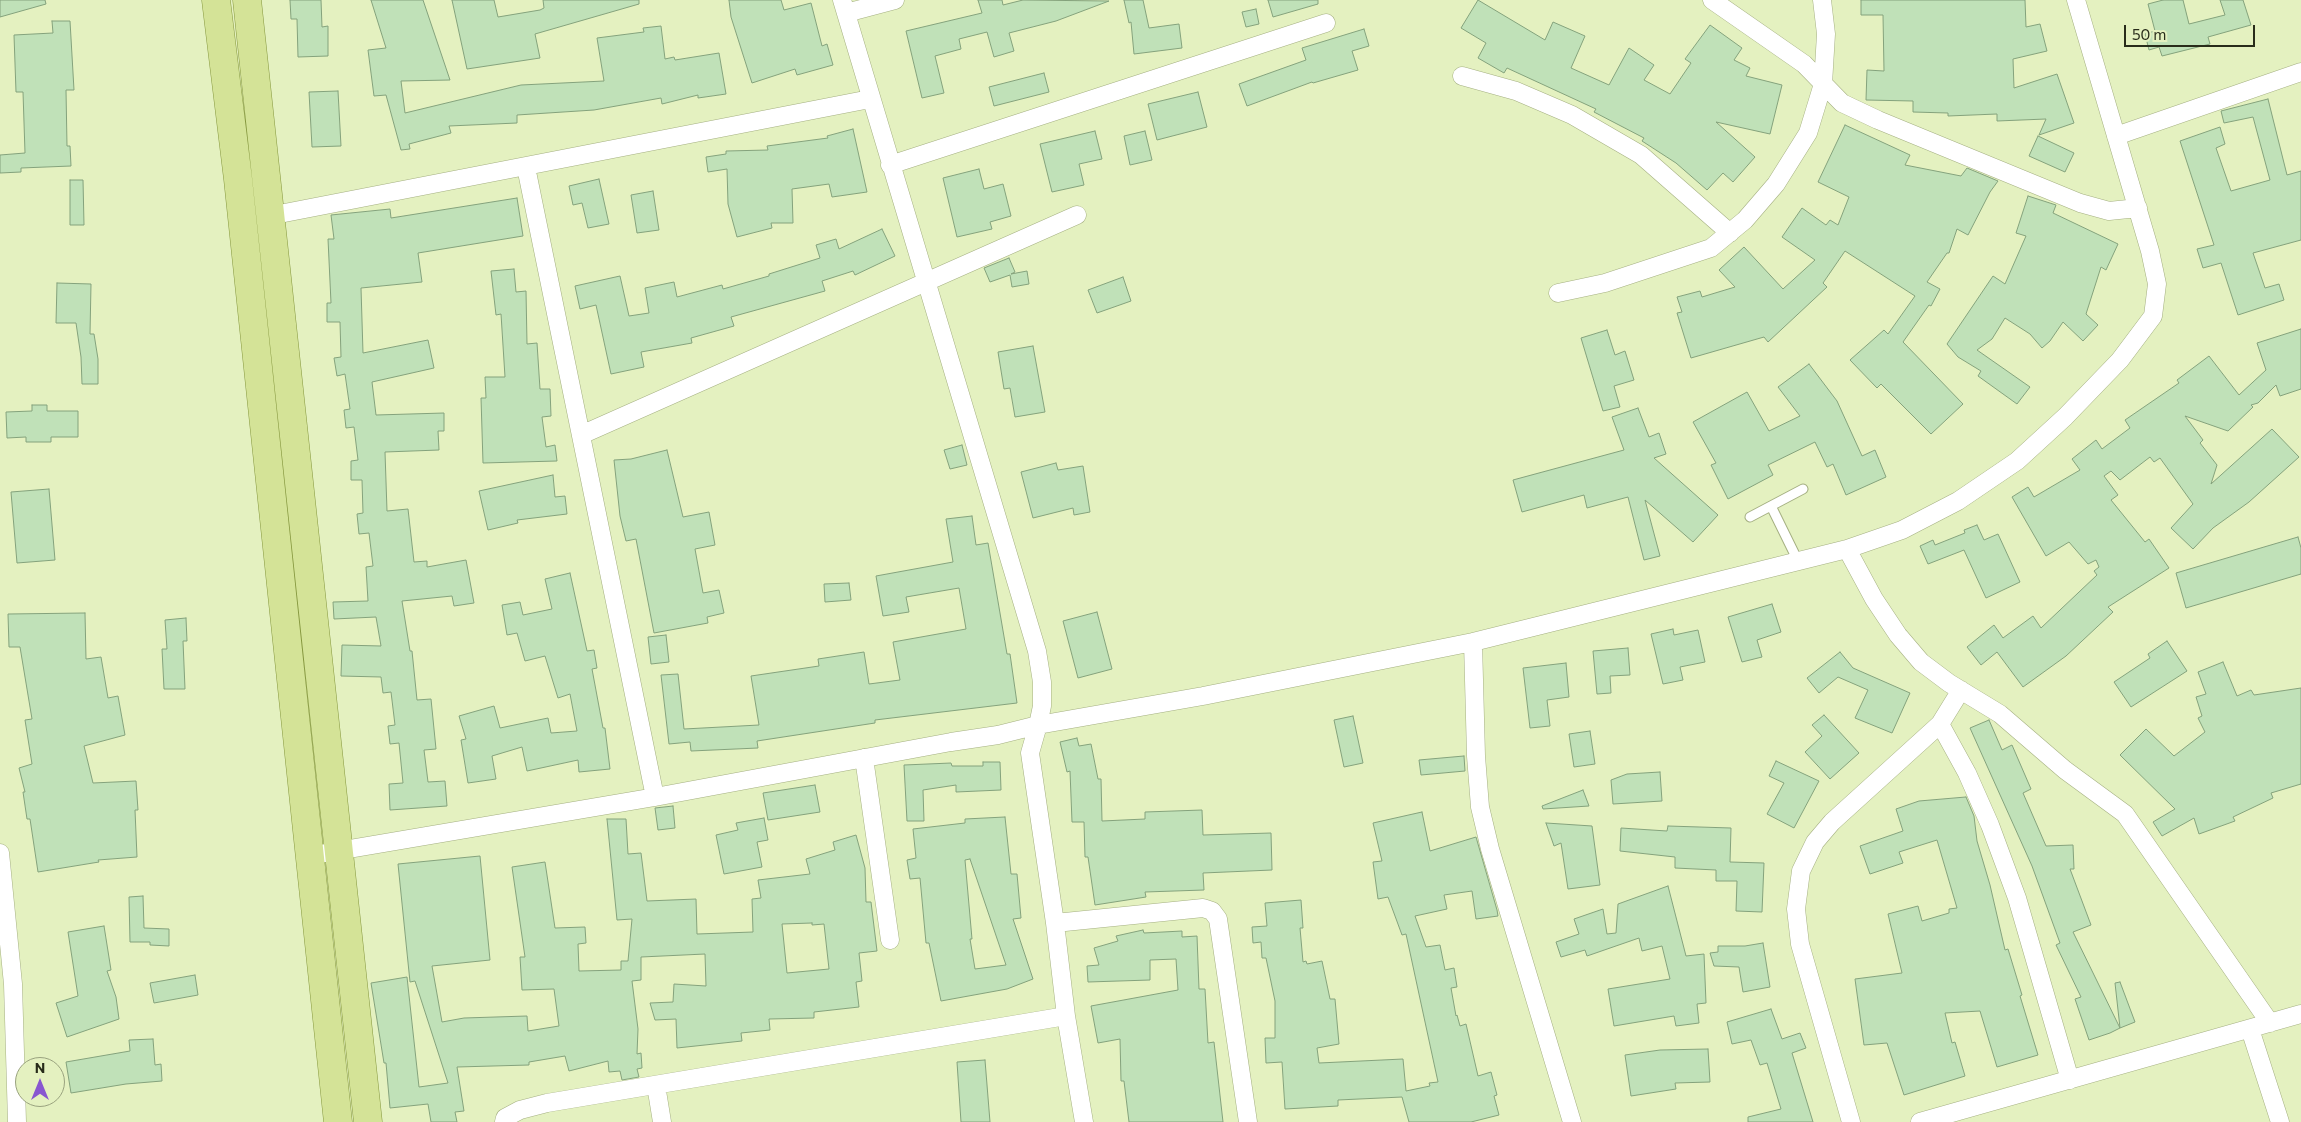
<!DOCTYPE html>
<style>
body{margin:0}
#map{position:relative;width:2301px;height:1122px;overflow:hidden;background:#e4f1c0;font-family:Commissioner,sans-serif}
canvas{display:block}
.north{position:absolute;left:15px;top:1057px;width:50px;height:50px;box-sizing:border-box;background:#e4f1c0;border:1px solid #99a27e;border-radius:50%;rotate:0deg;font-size:14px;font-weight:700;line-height:20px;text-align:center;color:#282c1a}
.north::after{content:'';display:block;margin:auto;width:18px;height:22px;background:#8857d0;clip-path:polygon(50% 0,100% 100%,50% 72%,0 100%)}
.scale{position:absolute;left:2124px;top:25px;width:131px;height:22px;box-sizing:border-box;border:2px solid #282c1a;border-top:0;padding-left:6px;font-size:15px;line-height:18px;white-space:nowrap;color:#282c1a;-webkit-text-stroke:4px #e4f1c0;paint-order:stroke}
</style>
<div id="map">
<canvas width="2301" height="1122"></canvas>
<div class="north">N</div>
<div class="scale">50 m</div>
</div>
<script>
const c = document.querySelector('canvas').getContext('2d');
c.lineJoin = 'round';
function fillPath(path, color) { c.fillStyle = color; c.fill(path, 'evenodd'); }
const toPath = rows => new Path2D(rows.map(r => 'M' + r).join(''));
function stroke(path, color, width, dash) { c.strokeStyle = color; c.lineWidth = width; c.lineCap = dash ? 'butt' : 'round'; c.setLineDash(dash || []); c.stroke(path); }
const building = toPath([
 [0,0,45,0,46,4,0,17,0,0],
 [290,0,321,0,322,27,328,26,328,56,298,57,297,19,291,19,290,0],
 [371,0,423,0,450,80,401,81,405,113,521,85,604,81,597,38,644,32,643,28,661,26,665,59,674,57,675,60,719,53,726,94,698,98,698,95,662,104,661,98,594,110,517,115,517,123,449,126,451,133,409,144,410,149,401,150,386,95,374,96,368,50,386,48,371,0],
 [452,0,494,0,498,17,540,10,544,8,543,0,639,0,639,4,535,34,540,58,467,69,452,0],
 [729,0,781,0,784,10,811,3,822,46,827,44,833,65,797,75,795,69,752,83,731,17,729,0],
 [978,0,1002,0,1003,5,1023,0,1109,1,1056,21,1009,33,1014,51,994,57,987,32,959,39,961,49,935,56,944,93,922,98,906,31,982,13,978,0],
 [1124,0,1143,0,1149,28,1179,24,1182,48,1134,54,1131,22,1129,23,1124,0],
 [1268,0,1318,0,1318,4,1273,17,1268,0],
 [1478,0,1545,40,1553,22,1585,36,1571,68,1609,85,1629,48,1654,65,1644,80,1670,94,1691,63,1685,59,1710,25,1742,48,1734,60,1750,68,1746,76,1782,85,1770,134,1716,122,1755,157,1733,182,1723,173,1707,190,1676,163,1642,141,1644,138,1594,112,1596,109,1507,68,1504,73,1478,58,1486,43,1461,28,1478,0],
 [1861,0,2025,0,2026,27,2040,24,2047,51,2013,59,2014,88,2057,74,2074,123,2039,135,2046,119,1997,121,1997,114,1948,116,1948,113,1913,112,1913,101,1866,100,1867,70,1884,71,1883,15,1861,15,1861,0],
 [2163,0,2183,0,2189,24,2225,15,2220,0,2243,0,2251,25,2208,37,2210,44,2162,56,2159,47,2149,50,2145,34,2155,31,2148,4,2163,0],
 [1256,9,1259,24,1246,27,1242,12,1256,9],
 [52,21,70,21,74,90,66,90,67,146,70,146,71,166,21,168,21,172,0,173,0,155,25,153,23,92,16,92,14,35,53,33,52,21],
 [1364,29,1369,46,1352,51,1358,70,1313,83,1312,82,1247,106,1239,84,1306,60,1302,48,1364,29],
 [1044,73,1049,92,994,106,989,87,1044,73],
 [338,91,341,146,312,147,309,92,338,91],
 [1198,92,1207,127,1157,140,1148,104,1198,92],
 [2268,99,2287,175,2301,171,2301,240,2253,253,2265,288,2279,284,2284,300,2238,315,2221,263,2203,268,2197,249,2214,245,2180,141,2220,127,2225,144,2216,148,2231,191,2270,180,2253,117,2224,123,2221,111,2268,99],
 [1845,125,1910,155,1905,165,1961,176,1967,168,1998,181,1990,192,1968,235,1957,229,1949,253,1947,253,1927,282,1940,289,1931,306,1929,305,1903,342,1963,404,1931,434,1881,384,1877,388,1850,360,1884,330,1888,334,1915,296,1845,251,1823,283,1827,287,1768,342,1764,337,1691,358,1677,313,1682,312,1677,297,1700,291,1702,297,1735,287,1719,270,1744,247,1783,289,1815,260,1782,237,1802,208,1826,225,1830,220,1838,225,1849,197,1818,182,1845,125],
 [853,129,867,192,832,197,829,184,792,189,793,223,771,223,772,228,737,237,728,204,727,169,708,172,706,157,726,154,726,151,768,150,767,146,828,138,827,136,853,129],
 [1095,131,1102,159,1079,164,1084,185,1052,192,1040,144,1095,131],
 [1145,131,1152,160,1130,165,1124,136,1145,131],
 [2038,136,2074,153,2065,172,2029,156,2038,136],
 [979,169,984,189,1003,184,1011,216,990,222,992,229,957,237,943,178,979,169],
 [599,179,609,224,588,228,582,203,573,205,569,186,599,179],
 [70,180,83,180,84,225,70,225,70,180],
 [653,191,659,230,637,233,631,195,653,191],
 [2028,196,2056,205,2053,213,2118,244,2106,270,2101,267,2086,314,2098,325,2083,341,2063,322,2050,341,2042,348,2030,334,2005,318,1992,339,1977,350,2030,387,2017,404,1978,376,1981,371,1958,357,1947,344,1993,276,2005,284,2026,236,2016,233,2028,196],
 [517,198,523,236,418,253,422,282,361,288,363,353,428,340,434,368,372,382,376,415,444,413,444,431,438,431,439,450,385,452,387,511,408,509,414,562,427,561,427,567,466,560,474,603,454,606,452,596,402,601,410,651,412,651,417,700,431,699,436,749,424,750,428,782,445,781,447,806,390,810,389,784,403,783,399,743,390,744,388,726,395,725,391,692,383,693,381,677,341,676,342,645,381,646,376,617,334,619,333,602,368,601,366,567,373,566,369,533,359,534,357,514,363,513,362,480,351,480,351,461,358,460,354,427,346,428,344,410,350,409,345,374,337,376,334,358,341,357,340,322,327,322,327,303,331,303,328,239,334,239,331,215,390,209,391,218,517,198],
 [882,229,895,256,855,275,853,271,822,281,825,291,731,317,734,326,691,338,692,343,641,352,644,367,611,374,596,305,580,309,575,286,620,276,629,316,649,313,645,288,674,282,677,297,722,285,723,289,769,276,769,274,820,258,816,245,836,239,839,249,882,229],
 [1009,258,1015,272,1011,274,1027,271,1029,284,1012,287,1010,275,990,282,984,268,1009,258],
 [514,269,516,292,526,291,527,344,537,343,540,389,550,389,551,416,542,417,546,447,555,445,557,461,483,463,481,398,486,398,485,377,505,377,501,314,496,315,491,271,514,269],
 [1123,277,1131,301,1097,313,1088,290,1123,277],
 [57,283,91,284,90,334,94,334,98,359,98,384,82,384,81,357,76,323,56,323,57,283],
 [2301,329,2301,389,2280,396,2276,385,2258,403,2251,405,2253,407,2228,431,2185,416,2203,440,2200,443,2217,465,2211,484,2272,429,2299,457,2249,502,2213,528,2193,549,2171,528,2193,504,2160,458,2154,462,2150,457,2120,480,2111,471,2104,476,2118,495,2111,500,2145,542,2149,539,2169,568,2108,607,2113,612,2066,656,2023,687,1997,652,1981,665,1967,647,1994,625,2003,638,2033,616,2041,628,2097,575,2094,571,2099,567,2096,560,2088,564,2069,542,2046,556,2012,497,2028,487,2034,497,2080,470,2072,459,2096,440,2102,449,2130,428,2125,420,2179,383,2177,380,2209,356,2239,395,2266,370,2257,343,2301,329],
 [1607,330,1615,355,1625,351,1634,380,1614,386,1620,407,1603,411,1581,338,1607,330],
 [1033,346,1045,412,1015,417,1010,388,1004,389,998,352,1033,346],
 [1809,364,1837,401,1862,456,1875,450,1886,477,1846,495,1833,464,1827,467,1815,442,1768,465,1773,475,1728,499,1711,465,1716,463,1693,422,1747,392,1769,431,1800,416,1778,387,1809,364],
 [32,405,47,405,47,411,78,411,78,437,51,437,51,442,26,442,26,437,7,438,6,412,32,411,32,405],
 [1638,408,1649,437,1659,433,1666,454,1654,458,1718,515,1693,542,1645,500,1660,556,1644,560,1628,497,1587,508,1584,495,1522,512,1513,480,1624,450,1612,417,1638,408],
 [962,445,967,465,950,469,944,450,962,445],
 [667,450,683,517,709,512,715,545,695,549,703,593,719,590,724,613,707,617,708,623,654,633,636,539,626,541,620,516,614,460,631,459,667,450],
 [1056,463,1058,470,1083,466,1090,512,1074,515,1073,508,1033,518,1021,472,1056,463],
 [553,475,555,497,565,496,567,514,517,520,518,523,488,530,479,491,553,475],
 [49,489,55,560,17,563,11,492,49,489],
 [972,516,976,545,988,543,1007,654,1010,654,1017,703,875,720,875,723,757,741,758,748,691,751,690,742,669,744,661,675,678,674,684,729,759,725,751,676,819,666,818,659,864,652,869,684,900,680,893,642,966,629,959,588,906,597,909,612,883,616,876,576,953,562,946,519,972,516],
 [1977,525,1984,540,1998,534,2020,582,1986,598,1964,550,1928,564,1920,546,1933,540,1935,545,1965,533,1964,530,1977,525],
 [2298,537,2301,548,2301,574,2186,608,2176,573,2298,537],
 [570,573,587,651,594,650,597,668,592,669,603,728,605,728,610,769,579,772,578,760,527,771,522,747,492,756,496,779,468,783,461,740,466,739,459,716,494,706,500,728,548,718,551,733,577,731,570,694,558,698,545,656,525,661,517,633,507,635,502,605,520,602,523,615,552,609,545,579,570,573],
 [849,583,851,600,825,602,824,584,849,583],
 [1772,604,1781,632,1757,640,1762,657,1742,662,1728,617,1772,604],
 [1097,612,1112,669,1078,678,1063,621,1097,612],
 [85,613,86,659,101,657,108,698,118,696,125,735,84,746,93,783,136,781,138,810,135,810,137,857,98,860,99,862,38,872,30,819,27,819,23,792,25,792,19,768,32,764,25,720,32,719,20,647,9,647,8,614,85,613],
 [186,618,187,641,183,641,185,689,164,689,162,649,167,649,165,620,186,618],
 [1673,629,1674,635,1698,630,1705,662,1680,667,1683,680,1663,684,1651,634,1673,629],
 [666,635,669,662,651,664,648,637,666,635],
 [2167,641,2187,671,2131,707,2114,682,2150,658,2148,654,2167,641],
 [1628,648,1630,675,1610,676,1611,693,1597,694,1593,651,1628,648],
 [1840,652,1853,668,1910,693,1892,733,1855,718,1868,690,1838,677,1819,693,1807,678,1840,652],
 [2223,662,2237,696,2251,690,2254,695,2301,688,2301,784,2271,793,2273,798,2233,817,2235,821,2199,834,2194,818,2162,836,2153,822,2175,809,2120,755,2146,729,2174,756,2205,732,2198,718,2202,716,2196,697,2206,694,2198,672,2223,662],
 [1566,663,1569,697,1547,700,1550,726,1530,728,1523,668,1566,663],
 [1824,715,1859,753,1830,779,1805,752,1822,736,1812,725,1824,715],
 [1353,716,1363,763,1344,767,1334,720,1353,716],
 [1989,720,2002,750,2012,745,2031,789,2023,793,2046,846,2073,845,2074,869,2070,869,2091,925,2073,932,2120,1028,2110,1033,2089,1040,2075,999,2081,997,2056,945,2060,943,2032,866,1970,728,1989,720],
 [1590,731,1595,764,1574,767,1569,734,1590,731],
 [1077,738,1079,746,1091,744,1098,779,1101,779,1102,821,1145,819,1145,812,1202,810,1203,835,1271,833,1272,870,1203,873,1204,890,1145,892,1146,897,1095,905,1088,857,1085,857,1084,822,1072,822,1070,771,1067,772,1060,742,1077,738],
 [1464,756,1465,771,1421,775,1419,760,1464,756],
 [1776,761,1819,781,1794,828,1767,814,1784,783,1769,776,1776,761],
 [983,762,1000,762,1001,790,956,792,956,785,923,790,924,821,907,821,904,765,951,763,952,766,983,766,983,762],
 [1660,772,1662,801,1613,804,1611,780,1627,774,1660,772],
 [815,785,820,812,768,820,763,793,815,785],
 [1583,790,1589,806,1543,809,1542,806,1583,790],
 [1966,797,1974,816,1977,841,1990,885,2005,950,2008,949,2022,995,2020,996,2038,1055,1997,1067,1980,1011,1945,1013,1952,1043,1955,1042,1965,1076,1904,1095,1887,1043,1864,1045,1855,979,1902,973,1888,914,1918,906,1922,921,1949,913,1949,909,1957,908,1937,840,1899,852,1903,863,1870,874,1860,846,1903,831,1896,809,1919,801,1966,797],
 [673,806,675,828,658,830,655,808,673,806],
 [1422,812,1430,851,1476,837,1497,910,1498,916,1476,919,1472,891,1444,895,1447,909,1415,916,1426,947,1440,945,1445,970,1454,968,1457,987,1451,988,1456,1016,1457,1015,1460,1026,1466,1024,1478,1076,1491,1072,1497,1095,1494,1096,1499,1115,1471,1122,1409,1122,1402,1097,1338,1100,1338,1106,1285,1109,1282,1062,1266,1063,1265,1038,1275,1038,1275,1001,1266,958,1262,958,1261,942,1253,943,1252,927,1267,926,1265,903,1301,900,1303,928,1300,928,1303,962,1306,961,1307,964,1322,961,1330,999,1335,999,1339,1044,1317,1048,1319,1063,1403,1059,1406,1091,1430,1086,1429,1083,1438,1082,1406,934,1402,935,1388,897,1378,899,1373,862,1382,861,1373,823,1422,812],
 [1005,817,1011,874,1017,874,1021,918,1013,919,1033,979,1007,989,941,1001,929,943,926,943,920,878,910,879,907,860,916,858,913,829,965,823,965,819,1005,817],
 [970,859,1006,965,975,969,970,939,972,939,965,860,970,859],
 [764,818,768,840,757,842,762,867,724,874,716,835,738,830,736,823,764,818],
 [607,819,626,819,628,854,641,853,647,901,696,899,697,934,753,932,752,899,761,898,758,880,810,874,806,859,835,850,833,842,856,835,865,868,866,902,871,902,877,951,859,953,862,981,856,982,859,1007,814,1012,814,1018,769,1019,770,1030,741,1033,742,1041,677,1048,676,1019,655,1020,650,1003,673,1002,674,984,706,986,705,954,641,957,641,980,632,981,638,1029,637,1054,641,1053,642,1068,637,1069,639,1077,622,1080,620,1071,609,1072,608,1061,569,1071,565,1056,529,1062,529,1065,457,1067,464,1111,455,1112,457,1122,431,1122,428,1104,390,1108,386,1063,384,1063,371,983,407,977,419,1087,448,1083,415,981,410,982,398,864,480,856,490,960,432,966,442,1022,464,1018,527,1016,528,1031,559,1026,554,989,522,990,520,957,525,957,512,867,545,862,555,928,585,927,586,943,578,944,579,971,621,970,621,961,628,961,632,919,617,920,607,819],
 [812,923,812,925,824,924,829,969,787,973,782,924,812,923],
 [1546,823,1592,826,1600,885,1568,889,1561,843,1554,846,1546,823],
 [1668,826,1731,828,1730,862,1764,863,1762,912,1736,911,1737,881,1716,881,1716,870,1675,868,1675,857,1620,851,1621,828,1667,831,1668,826],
 [1668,886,1686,956,1704,954,1706,1003,1697,1004,1699,1023,1676,1026,1674,1016,1614,1026,1608,989,1670,979,1662,946,1642,951,1639,938,1587,956,1585,950,1561,957,1556,942,1579,934,1574,919,1603,909,1607,934,1616,933,1618,904,1668,886],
 [143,896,144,928,169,929,169,946,150,945,150,942,130,942,129,897,143,896],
 [104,926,111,970,107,971,116,997,119,1019,67,1037,56,1003,78,996,68,932,104,926],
 [1143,930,1144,933,1182,931,1182,937,1197,936,1199,989,1205,989,1208,1043,1214,1042,1223,1122,1129,1122,1124,1081,1121,1081,1120,1039,1098,1043,1091,1006,1178,990,1176,959,1150,960,1150,980,1088,982,1087,966,1099,965,1094,948,1118,941,1116,936,1143,930],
 [1763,943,1770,987,1743,992,1739,967,1714,966,1710,953,1718,952,1718,946,1745,946,1763,943],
 [195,975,198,995,154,1003,150,983,195,975],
 [2120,982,2135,1022,2120,1028,2115,983,2120,982],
 [1771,1009,1782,1039,1800,1033,1806,1048,1792,1053,1813,1122,1748,1122,1748,1117,1781,1109,1767,1063,1760,1065,1751,1040,1732,1044,1727,1022,1771,1009],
 [153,1039,155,1065,161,1064,162,1081,126,1084,71,1093,66,1062,130,1051,129,1040,153,1039],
 [1708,1049,1710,1082,1675,1083,1676,1089,1631,1096,1625,1055,1660,1050,1708,1049],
 [985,1060,990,1122,961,1122,957,1062,985,1060]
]);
const service = toPath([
 [1771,506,1798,561],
 [1750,517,1803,489]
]);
const minor = toPath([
 [842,0,1037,651,1042,682,1042,706,1038,725,1203,696,1473,642],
 [1712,0,1804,64,1842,103,1878,120,2080,203,2109,211,2138,208],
 [846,13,895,0],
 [1462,76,1516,91,1572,115,1641,155,1730,233],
 [2116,136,2301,72],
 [890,165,1326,23],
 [526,167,655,797],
 [269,216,870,99],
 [1558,293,1605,283,1711,248,1745,220,1776,184,1808,133,1823,84,1826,34,1822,0],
 [581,435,1077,215],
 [1847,549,1874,599,1898,635,1921,662,1949,683,2000,714,2065,770,2125,814,2270,1023],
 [1940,724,1967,773,1990,825,2017,898,2070,1080],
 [864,758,890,940],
 [0,853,13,984,17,1122],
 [308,856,655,797,951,742,998,735,1038,725,1030,753,1055,923,1066,1016,1084,1122],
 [1055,923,1203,908,1212,911,1218,919,1248,1122],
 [2250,1029,2280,1122],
 [656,1085,662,1122],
 [504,1122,505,1118,520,1110,547,1103,1066,1016],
 [1572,1122,1490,849,1480,807,1476,756,1473,642,1847,549,1902,530,1958,501,2017,461,2065,417,2120,360,2153,316,2157,284,2150,251,2076,0],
 [1851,1122,1800,944,1796,909,1801,871,1815,842,1832,822,1940,724,1961,690],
 [1920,1122,2301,1014]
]);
const primary = toPath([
 [216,0,238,179,338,1122],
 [247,0,368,1122]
]);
fillPath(building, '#c0e1b8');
stroke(building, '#84a27c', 1);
stroke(service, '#a5b082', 11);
stroke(minor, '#a5b082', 19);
stroke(primary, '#85973e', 29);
stroke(service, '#fff', 9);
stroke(minor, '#fff', 18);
stroke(primary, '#d4e397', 28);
</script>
